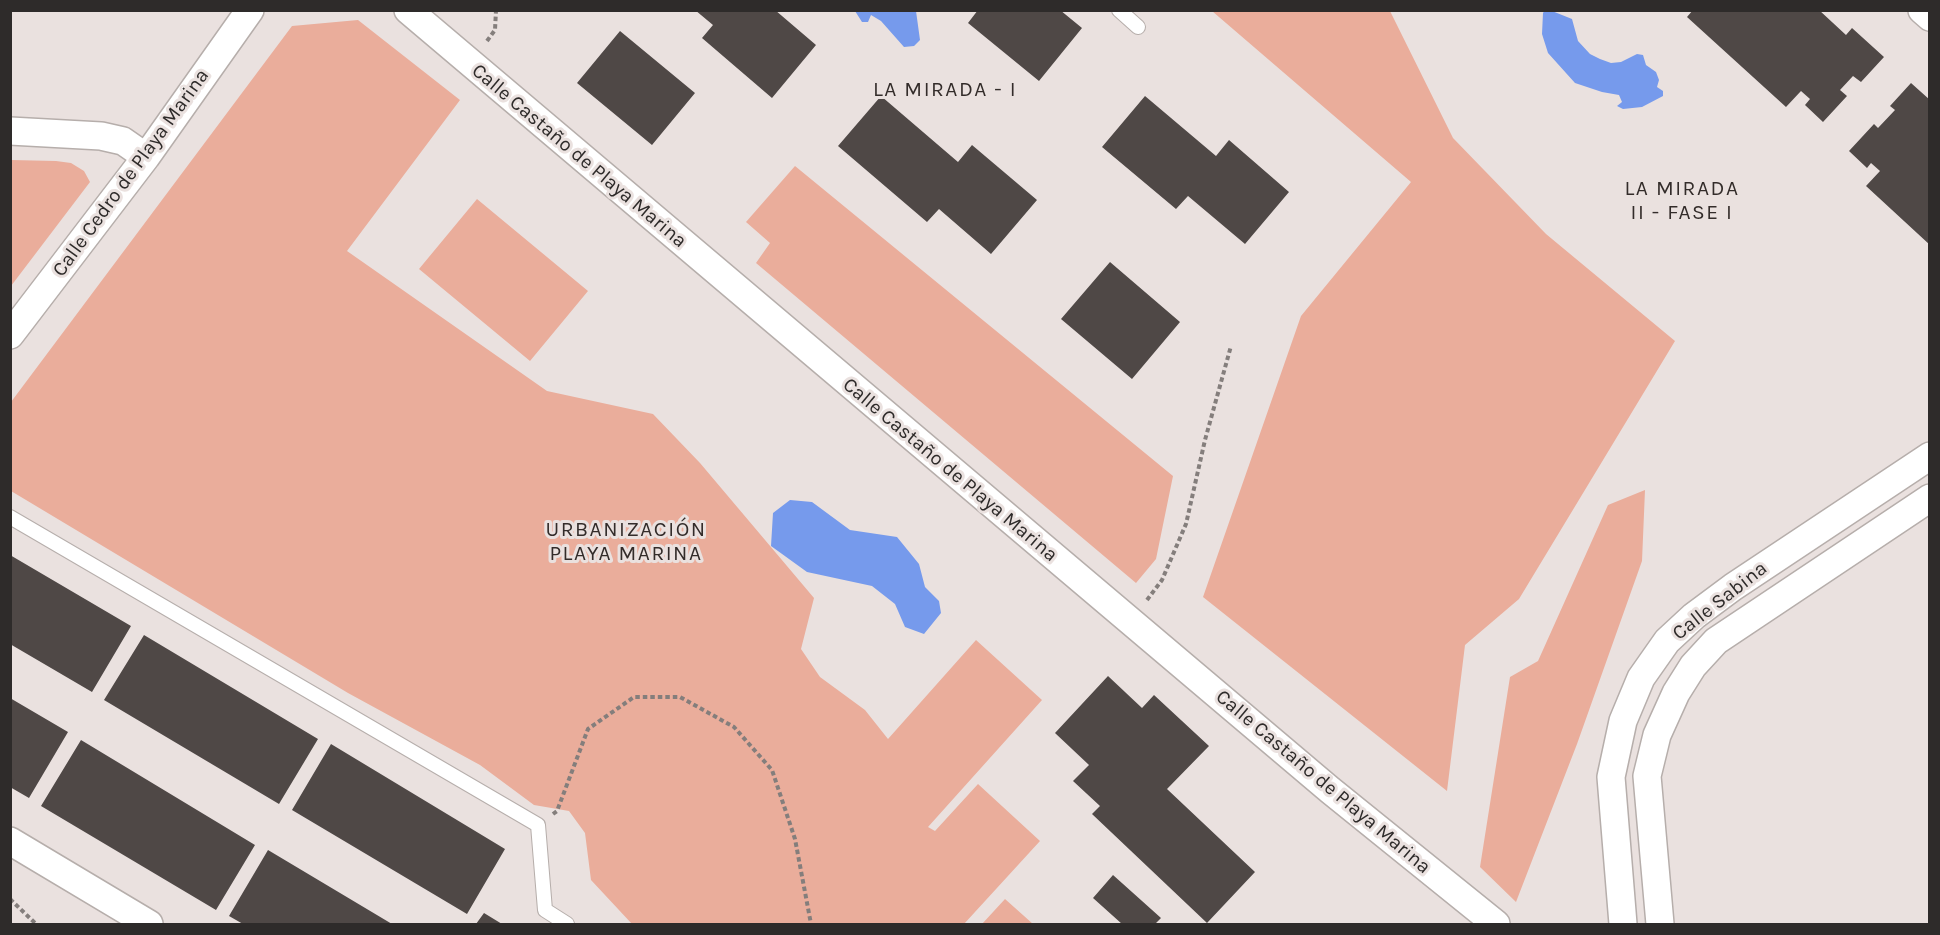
<!DOCTYPE html>
<meta charset="utf-8">
<style>
body{margin:0}
#map{position:relative;width:1940px;height:935px;overflow:hidden;background:#eae1df;font-family:Karla,sans-serif}
canvas{display:block}
.frame{position:absolute;inset:0;border:12px solid #2e2b2a;pointer-events:none}
</style>
<div id="map">
<canvas width="1940" height="935"></canvas>
<div class="frame"></div>
</div>
<script>
const c = document.querySelector('canvas').getContext('2d');
c.lineJoin = 'round';
function fillPath(path, color) { c.fillStyle = color; c.fill(path, 'evenodd'); }
const toPath = rows => new Path2D(rows.map(r => 'M' + r).join(''));
function stroke(path, color, width, dash) { c.strokeStyle = color; c.lineWidth = width; c.lineCap = dash ? 'butt' : 'round'; c.setLineDash(dash || []); c.stroke(path); }
function drawText(font, color, halo, rows, align = 'center') {
  c.font = font + ' Karla,sans-serif'; c.lineWidth = 6; c.setLineDash([]); c.textBaseline = 'middle'; c.strokeStyle = halo; c.fillStyle = color; for (const [text, x, y, turn = 0] of rows) {
    c.save(); c.translate(x, y); c.rotate((+turn || 0) * Math.PI / 180); c.textAlign = isNaN(turn) ? turn : align; if (halo) c.strokeText(text, 0, 0); c.fillText(text, 0, 0); c.restore();
  }
}
const green = toPath([
 [1212,11,1390,11,1453,138,1546,234,1675,341,1519,599,1465,645,1447,791,1203,597,1301,316,1411,182],
 [358,20,460,100,347,251,547,391,653,414,700,463,814,598,801,649,820,677,865,710,888,739,976,640,1042,700,928,827,935,831,978,784,1040,841,964,924,632,924,591,880,585,833,569,811,534,805,480,765,348,693,11,491,11,402,292,26],
 [11,160,56,161,71,163,84,171,90,182,11,286],
 [795,166,1173,476,1156,559,1136,583,756,263,770,243,746,222],
 [477,199,588,291,530,361,419,269],
 [1645,490,1642,561,1577,744,1516,902,1480,867,1510,677,1538,661,1608,505],
 [1005,899,1033,924,982,924]
]);
const water = toPath([
 [1545,10,1552,11,1572,19,1578,41,1590,54,1600,59,1611,63,1621,62,1637,54,1643,55,1646,65,1656,72,1659,80,1657,87,1663,91,1663,96,1642,107,1623,109,1617,106,1622,102,1619,95,1602,92,1575,83,1548,53,1542,34,1543,13],
 [855,11,916,11,920,40,914,46,904,47,881,21,871,15,868,22,862,22],
 [790,500,812,502,850,530,897,537,919,564,925,587,939,601,941,613,924,634,905,627,895,604,872,586,807,572,771,546,773,513]
]);
const building = toPath([
 [695,10,775,10,816,45,772,98,702,38,713,25],
 [978,10,1060,10,1082,28,1039,81,968,23],
 [1693,10,1819,10,1846,35,1852,28,1884,57,1861,82,1853,76,1840,90,1847,96,1823,122,1805,105,1810,99,1801,91,1786,107,1687,17],
 [620,31,695,93,652,145,577,83],
 [1911,83,1930,100,1930,245,1866,186,1880,171,1871,163,1867,168,1849,151,1874,124,1878,128,1895,110,1890,106],
 [881,96,958,162,972,145,1037,200,991,254,939,209,927,222,838,146],
 [1145,96,1216,156,1229,140,1289,192,1245,244,1188,196,1176,209,1102,147],
 [1110,262,1180,322,1132,379,1061,319],
 [10,555,131,626,92,692,10,644],
 [144,635,318,739,279,804,104,700],
 [1108,676,1142,708,1154,695,1209,746,1167,789,1255,872,1207,923,1092,814,1100,806,1073,781,1089,765,1055,733],
 [10,698,68,732,29,798,10,787],
 [81,740,255,845,216,910,41,806],
 [331,744,505,849,467,914,292,810],
 [268,850,392,924,243,924,229,916],
 [1113,875,1161,918,1155,924,1122,924,1093,898],
 [484,913,502,924,476,924]
]);
const path = toPath([
 [487,41,495,30,496,10],
 [1147,600,1162,580,1186,524,1205,440,1231,346],
 [553,814,557,811,588,729,634,697,680,697,734,727,772,770,795,839,811,924],
 [10,899,36,924]
]);
const lane = toPath([
 [1119,10,1138,27],
 [10,517,538,825,545,910,567,924]
]);
const street = toPath([
 [408,10,1330,790,1496,924],
 [1922,10,1930,17],
 [10,131,101,136,123,141,146,157],
 [10,335,146,157,250,10],
 [10,841,149,924],
 [1623,924,1611,777,1623,721,1641,678,1667,641,1694,616,1733,587,1930,456],
 [1660,924,1647,776,1657,735,1676,693,1693,666,1716,641,1930,498]
]);
const streetNames = [
 ["Calle Castaño de Playa Marina",579,156,40],
 ["Calle Cedro de Playa Marina",131,173,-54],
 ["Calle Castaño de Playa Marina",950,470,40],
 ["Calle Sabina",1720,601,-38],
 ["Calle Castaño de Playa Marina",1323,782,40]
];
const neighbourhoodNames = [
 ["LA MIRADA - I",945,90],
 ["LA MIRADA",1682,189],
 ["II - FASE I",1682,213],
 ["URBANIZACIÓN",626,530],
 ["PLAYA MARINA",626,554]
];
fillPath(green, '#eaad9b');
fillPath(water, '#769aec');
fillPath(building, '#4f4846');
stroke(lane, '#b6aeab', 16);
stroke(street, '#b6aeab', 30);
stroke(path, '#847e7c', 4, [4.5, 3]);
stroke(lane, '#fff', 14);
stroke(street, '#fff', 27);
drawText('20px', '#2e2b2a', '#eae1df', streetNames);
c.letterSpacing = '1.5px';
drawText('21px', '#332c2a', '#eae1df', neighbourhoodNames);
c.letterSpacing = '0px';
</script>
